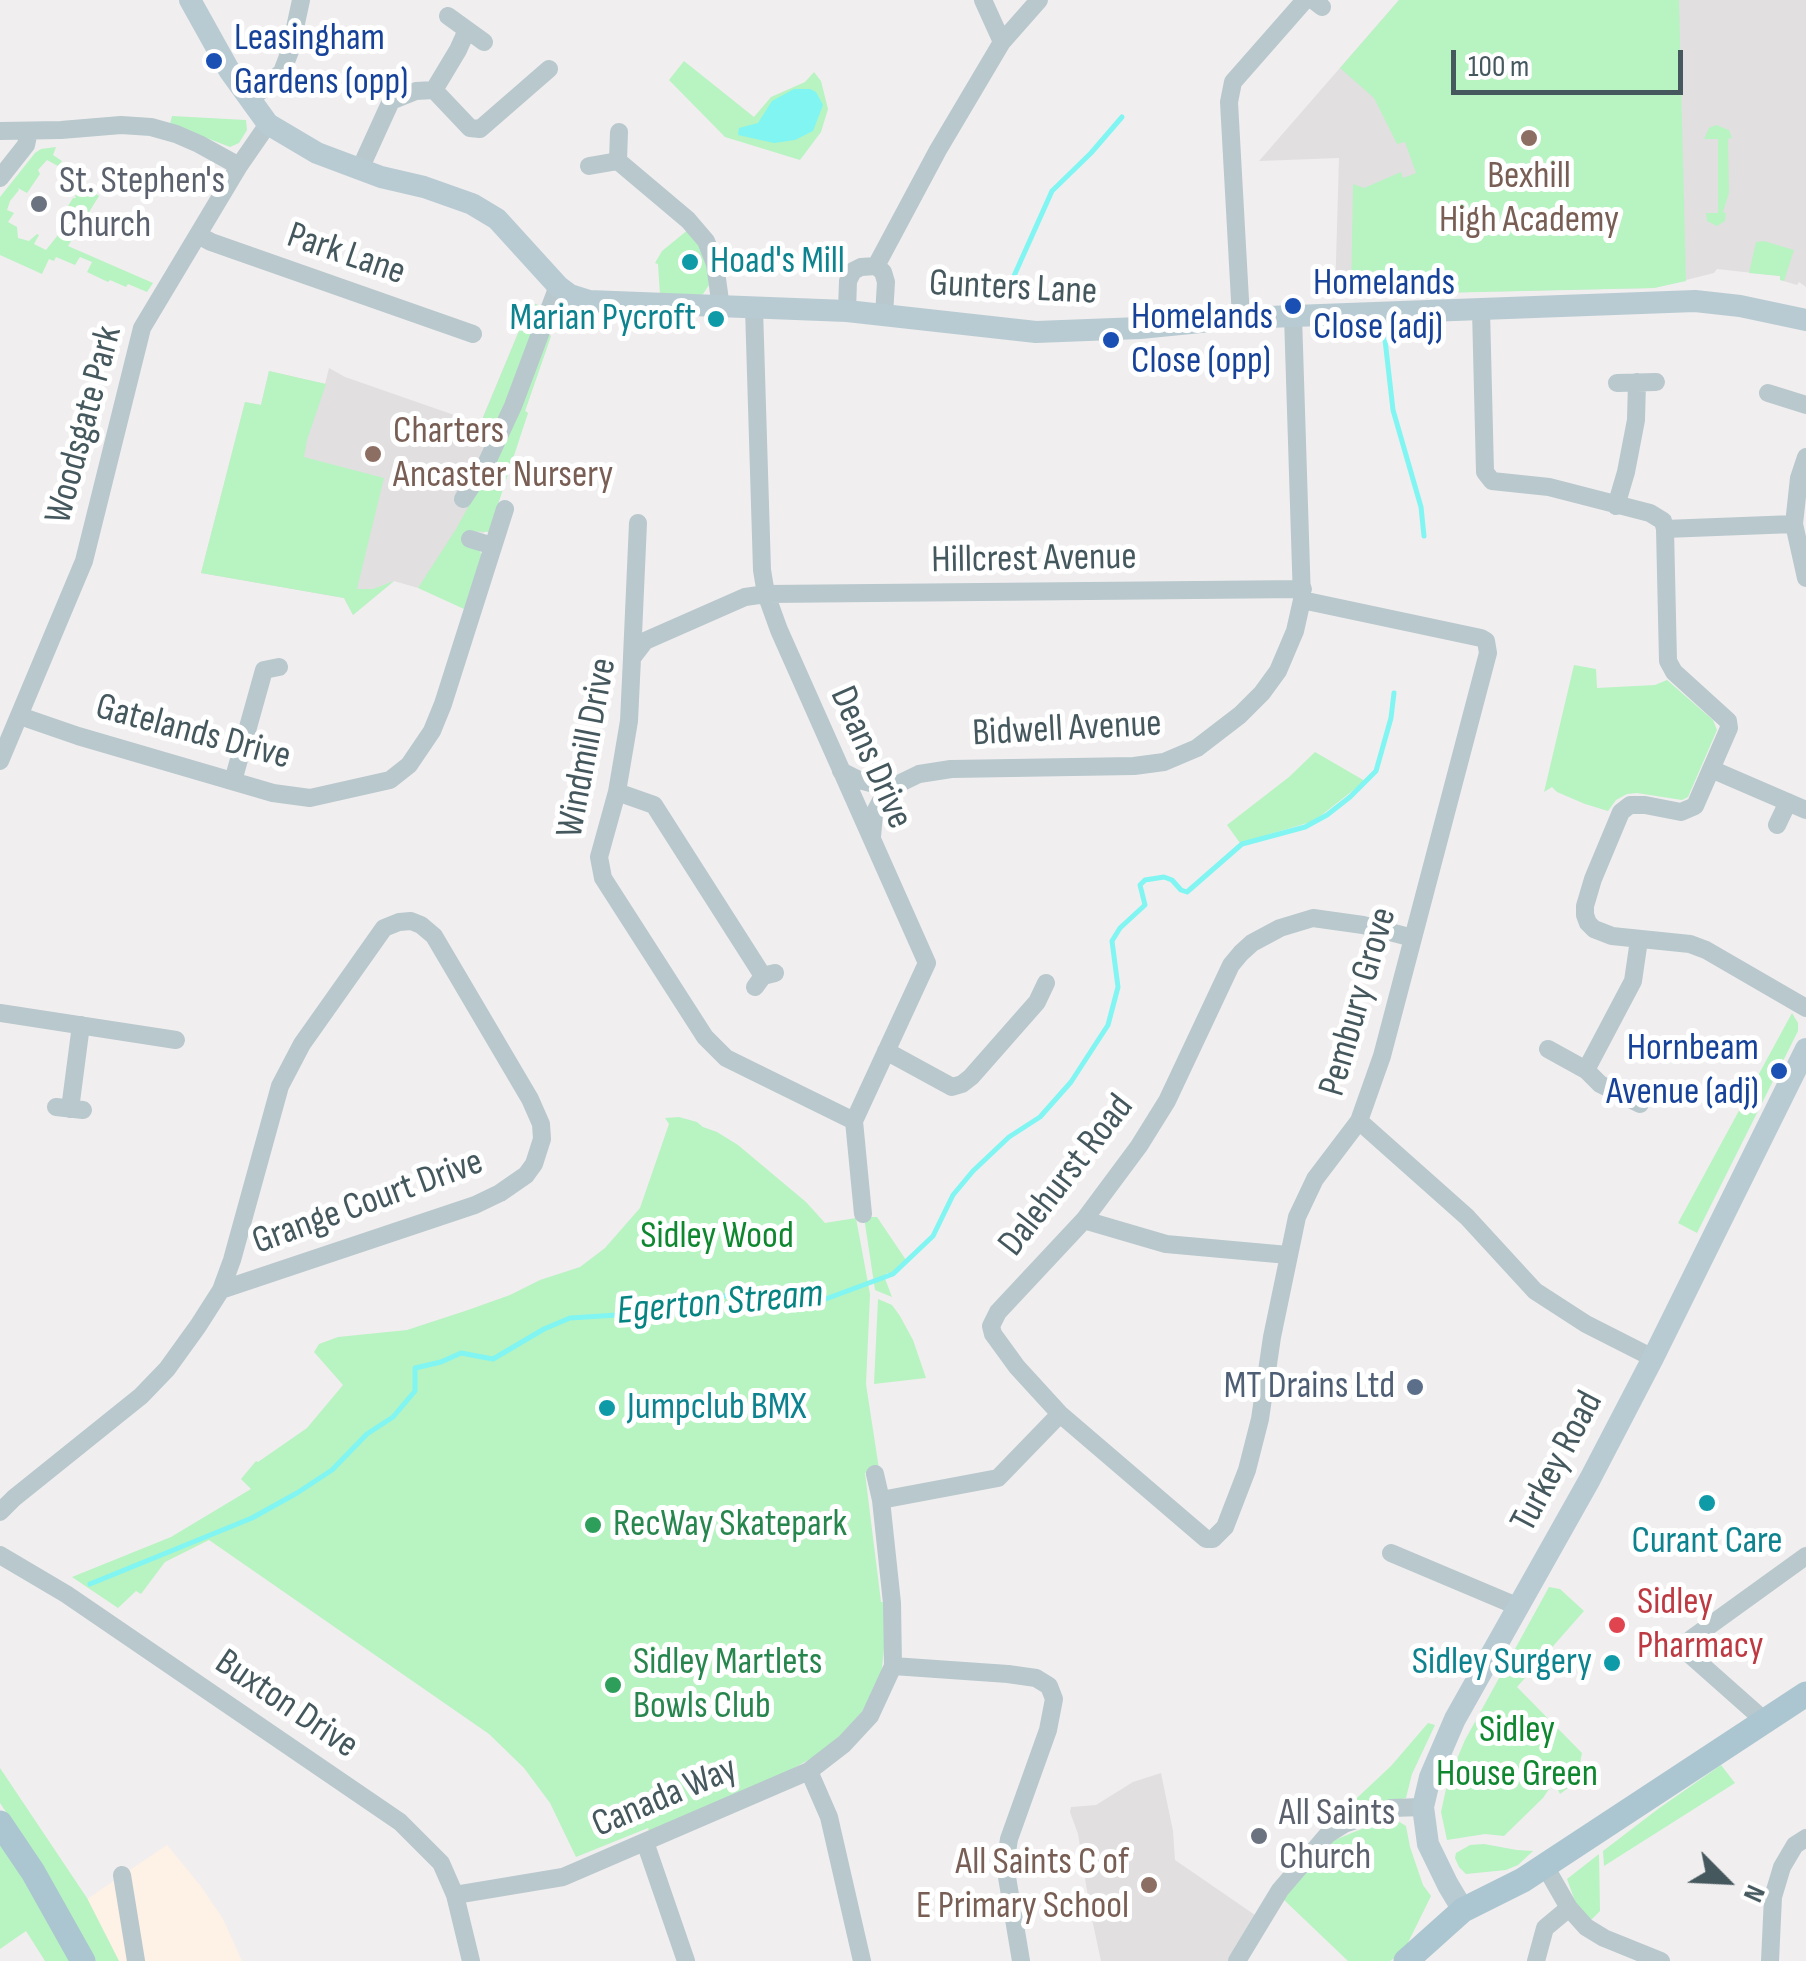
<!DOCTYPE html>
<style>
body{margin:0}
#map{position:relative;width:1806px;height:1961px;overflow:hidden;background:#f1eeef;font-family:"Sofia Sans Condensed",sans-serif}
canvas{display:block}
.north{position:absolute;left:1676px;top:1831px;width:100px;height:100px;-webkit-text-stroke:8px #fff;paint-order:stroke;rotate:114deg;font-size:28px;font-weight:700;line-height:40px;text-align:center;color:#45585e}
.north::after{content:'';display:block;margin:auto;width:35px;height:45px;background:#45585e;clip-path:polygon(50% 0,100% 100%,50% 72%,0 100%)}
.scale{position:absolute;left:1451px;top:50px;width:232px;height:45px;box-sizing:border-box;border:5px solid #45585e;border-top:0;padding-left:12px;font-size:30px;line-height:35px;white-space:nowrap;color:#45585e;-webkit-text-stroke:8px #fff;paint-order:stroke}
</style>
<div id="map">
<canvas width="1806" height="1961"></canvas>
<div class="north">N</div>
<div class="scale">100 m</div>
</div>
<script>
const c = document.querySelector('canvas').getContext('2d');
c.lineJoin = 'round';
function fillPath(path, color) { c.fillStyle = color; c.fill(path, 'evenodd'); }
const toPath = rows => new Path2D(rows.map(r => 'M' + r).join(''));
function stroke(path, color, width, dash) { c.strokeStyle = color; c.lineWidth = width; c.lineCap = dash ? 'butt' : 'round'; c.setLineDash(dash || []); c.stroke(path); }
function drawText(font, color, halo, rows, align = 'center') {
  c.font = font + ' "Sofia Sans Condensed",sans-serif'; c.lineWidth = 10; c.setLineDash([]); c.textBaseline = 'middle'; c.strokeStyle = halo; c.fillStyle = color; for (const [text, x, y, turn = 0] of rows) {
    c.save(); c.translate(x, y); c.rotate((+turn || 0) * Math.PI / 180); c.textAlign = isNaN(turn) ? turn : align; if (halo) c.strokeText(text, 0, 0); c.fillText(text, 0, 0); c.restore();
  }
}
const commercial = toPath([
 [167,1845,200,1885,223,1919,242,1961,119,1961,87,1899]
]);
const education = toPath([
 [1399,0,1806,0,1806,287,1799,282,1797,285,1780,280,1780,276,1717,269,1714,273,1654,288,1335,295,1339,158,1259,161],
 [531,302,553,311,547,333,551,336,525,411,528,413,484,533,468,531,418,588,394,581,353,615,344,598,201,573,245,402,261,405,269,371,325,384,329,368,345,377,480,424],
 [1161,1773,1173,1831,1175,1860,1255,1915,1229,1961,1101,1961,1090,1910,1078,1834,1070,1812,1071,1807,1096,1805,1133,1782]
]);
const green = toPath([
 [1399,0,1679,0,1686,281,1654,288,1351,295,1353,184,1364,188,1401,172,1403,178,1416,173,1405,142,1397,144,1374,98,1340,68],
 [684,61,754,117,771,97,805,82,814,72,821,81,828,109,821,132,800,160,725,137,669,80],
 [172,116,246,120,247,130,239,143,230,147,170,124],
 [1716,125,1729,130,1732,138,1728,139,1729,193,1723,212,1726,213,1725,221,1717,226,1707,221,1706,213,1718,213,1718,139,1704,139,1709,128],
 [56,147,53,155,62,161,58,166,47,160,38,170,40,174,27,193,18,188,19,190,10,201,7,210,14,213,8,222,17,227,18,238,29,241,37,234,39,235,34,244,46,250,58,235,60,235,59,233,64,229,66,222,69,222,61,216,66,208,69,208,68,206,73,198,76,198,75,196,81,186,84,185,99,196,68,246,153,283,147,292,128,284,126,287,110,280,108,282,87,272,92,262,80,257,75,265,56,257,54,261,49,259,42,274,0,255,0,197,35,153,41,149],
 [689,229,707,259,709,285,703,294,695,298,660,295,658,264,655,263,662,251],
 [1764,241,1794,250,1784,281,1780,280,1780,276,1749,273,1756,242],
 [531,302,542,307,500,421,480,425],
 [547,333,551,336,525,411,528,413,489,532,468,531,482,555,464,609,418,588,456,529,508,435],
 [269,371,326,384,307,440,304,457,384,478,357,589,373,589,394,581,353,615,344,598,201,573,245,402,261,405],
 [1574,665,1596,669,1597,688,1655,685,1667,680,1713,720,1717,730,1688,797,1682,800,1637,793,1627,794,1616,800,1608,811,1585,804,1557,792,1552,787,1544,792],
 [1315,752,1365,781,1314,821,1240,843,1227,825,1289,777],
 [1792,1013,1798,1023,1798,1031,1697,1233,1678,1223],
 [679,1117,697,1122,703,1127,717,1132,738,1145,806,1202,825,1223,856,1218,870,1294,866,1384,879,1469,865,1473,881,1602,884,1602,885,1640,881,1677,862,1712,837,1739,812,1758,785,1773,649,1831,648,1828,576,1857,550,1803,524,1768,489,1734,209,1540,165,1562,141,1594,136,1591,118,1608,72,1577,171,1537,251,1489,241,1479,256,1461,258,1462,307,1428,343,1385,314,1352,319,1344,338,1337,407,1330,468,1310,510,1295,540,1280,580,1267,605,1248,640,1208,669,1124,665,1118],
 [864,1217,877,1217,906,1260,892,1274,887,1273,884,1276,892,1297,875,1290],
 [878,1299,892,1305,900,1316,913,1340,926,1378,874,1384],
 [1549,1587,1560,1589,1584,1611,1517,1687,1582,1753,1580,1763,1587,1774,1560,1794,1554,1781,1547,1785,1549,1789,1543,1798,1504,1836,1485,1834,1447,1840,1441,1812,1448,1780,1465,1740],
 [1428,1723,1435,1725,1412,1774,1406,1798,1360,1809,1327,1826,1391,1766],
 [1721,1765,1735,1783,1604,1866,1603,1851,1658,1809],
 [0,1768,87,1898,119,1961,95,1961,18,1830,0,1803],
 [1381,1821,1398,1821,1406,1826,1410,1847,1423,1885,1431,1896,1403,1953,1390,1961,1348,1961,1282,1898,1330,1842],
 [0,1840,72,1961,45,1961,26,1931,0,1949],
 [1484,1844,1517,1850,1533,1851,1518,1865,1506,1870,1466,1874,1459,1867,1455,1858,1456,1853,1470,1845],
 [1599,1854,1600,1911,1590,1921,1576,1904,1567,1879]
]);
const water = toPath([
 [794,89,810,89,816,92,823,105,813,131,795,140,774,143,738,135,739,128,758,123,772,101]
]);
const stream = toPath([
 [1005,296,1052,191,1091,153,1122,117],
 [1384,331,1393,410,1421,507,1424,536],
 [90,1584,252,1518,297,1493,332,1470,367,1434,393,1417,415,1391,415,1368,441,1362,461,1353,493,1359,544,1329,570,1318,633,1314,729,1295,764,1292,808,1303,823,1300,893,1274,933,1236,953,1195,973,1171,1009,1137,1040,1117,1071,1082,1108,1025,1118,987,1112,941,1120,928,1145,905,1140,885,1145,880,1164,877,1172,880,1181,890,1187,892,1242,844,1305,827,1327,815,1350,797,1376,771,1391,718,1394,693]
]);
const street = toPath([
 [983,0,1002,42],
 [1313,0,1322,7],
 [448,16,484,42],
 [434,90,470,128,480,129,549,69],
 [250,100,282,72,290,51,301,0],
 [0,131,61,130,121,125,151,127,176,134,199,144,239,166],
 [618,161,688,220,706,241,715,264,721,308],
 [589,166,618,161,619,132],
 [360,169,391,101,416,91,434,90,458,50,467,30],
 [0,178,26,145,29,131],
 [198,235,211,242,473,334],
 [876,266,938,150,1002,42,1039,0],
 [876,266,883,272,886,282,884,315],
 [754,308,762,570,766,594,779,630,927,963,854,1121,863,1214],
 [1481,310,1485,472,1492,481,1549,487,1650,513,1663,521,1665,529,1668,661,1674,672,1728,721,1729,728,1695,806,1681,812,1645,805,1630,805,1621,812,1593,879,1585,906,1585,915,1588,923,1594,929,1612,936,1690,944,1706,950,1806,1008],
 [847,311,848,281,853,271,861,267,876,266],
 [1241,318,1229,102,1233,82,1305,0],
 [1617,383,1656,382],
 [1768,393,1806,405],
 [1806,457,1799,478,1794,524,1806,578],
 [463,499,487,462,513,406,558,286],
 [1616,506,1626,472,1636,420,1637,382],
 [1665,529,1794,524],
 [470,539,493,546],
 [1302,600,1481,638,1486,641,1488,653,1382,1056,1359,1121,1315,1179,1297,1217,1272,1337,1260,1419,1247,1470,1225,1527,1213,1539,1206,1539,1060,1414,1017,1367,993,1334,991,1326,998,1312,1084,1220,1139,1146,1167,1101,1231,965,1241,953,1252,943,1280,928,1313,918,1363,925,1413,938],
 [632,657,638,523],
 [20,716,78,736,273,793,310,798,390,780,409,765,432,731,443,704,505,509],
 [0,761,84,561,142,328,239,166,268,124],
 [1711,769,1806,810],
 [841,771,859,780,890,788],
 [233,781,264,670,279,667],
 [617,792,654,805,763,976],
 [1777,825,1788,802],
 [872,837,874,814,883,797,890,788,919,774,951,769,1134,766,1164,762,1197,748,1240,715,1262,693,1278,671,1295,631,1302,600,1293,316],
 [755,987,763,976,775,973],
 [0,1013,176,1040],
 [1548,1049,1586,1070,1600,1084,1640,1104],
 [886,1051,952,1087,962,1084,971,1077,1037,1002,1046,983],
 [1586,1070,1633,981,1639,940],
 [56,1107,83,1110],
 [70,1109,81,1025],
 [854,1121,726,1058,705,1037,603,878,599,857,617,792,629,721,632,658,645,641,745,597,766,594,1303,589],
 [1359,1121,1467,1217,1535,1291,1586,1324,1653,1358],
 [1084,1220,1166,1244,1288,1255],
 [881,1500,998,1478,1060,1414],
 [0,1512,14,1498,141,1396,167,1369,198,1326,221,1290,232,1260,280,1086,302,1044,384,928,399,922,411,921,421,925,434,936,530,1099,541,1124,542,1139,534,1164,526,1175,500,1193,475,1205,221,1290],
 [1391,1553,1519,1607],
 [0,1555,66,1594,400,1822,441,1863,455,1895,471,1961],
 [893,1666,1008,1674,1036,1678,1049,1686,1054,1699,1048,1730,1009,1839,1005,1865,1021,1961],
 [1766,1722,1687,1652,1691,1639,1806,1556],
 [809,1771,829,1817,862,1961],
 [645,1842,686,1961],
 [1545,1866,1569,1908,1586,1927,1604,1938,1661,1961],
 [122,1875,136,1961],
 [455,1895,563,1877,809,1771,844,1744,870,1716,893,1666,892,1603,881,1500,875,1474],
 [1237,1961,1280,1890,1328,1834,1344,1824,1391,1808,1423,1807],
 [1536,1961,1545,1928,1569,1908],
 [1770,1961,1773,1897,1782,1867,1795,1845,1806,1838]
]);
const secondary = toPath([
 [190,0,229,70,268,124,317,153,381,177,424,187,472,204,497,219,558,286,570,295,589,301,847,311,1036,332,1140,328,1241,318,1695,301,1740,306,1806,320],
 [1463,1910,1448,1885,1428,1844,1423,1807,1430,1777,1455,1719,1590,1479,1653,1358,1806,1049]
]);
const primary = toPath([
 [0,1823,33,1872,83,1961],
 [1406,1961,1463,1910,1523,1880,1806,1694]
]);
const markers = [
 [214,61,10,"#1a4fb4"],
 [1529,138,10,"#8d6e63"],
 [39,204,10,"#6b7280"],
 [690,262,10,"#0f9aa8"],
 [1293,306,10,"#1a4fb4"],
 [716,319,10,"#0f9aa8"],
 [1111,340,10,"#1a4fb4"],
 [373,454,10,"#8d6e63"],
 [1779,1071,10,"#1a4fb4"],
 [1415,1387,10,"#5c6f8a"],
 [607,1408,10,"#0f9aa8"],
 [1707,1503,10,"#0f9aa8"],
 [593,1525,10,"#2e9e5b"],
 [1617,1625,10,"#e0444e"],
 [1612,1663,10,"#0f9aa8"],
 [613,1685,10,"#2e9e5b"],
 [1259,1836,10,"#6b7280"],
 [1149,1885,10,"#8d6e63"]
];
const transitNames = [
 ["Leasingham",234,39],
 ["Gardens (opp)",234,83],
 ["Homelands",1313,284],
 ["Close (adj)",1313,328],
 ["Homelands",1131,318],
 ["Close (opp)",1131,362],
 ["Hornbeam",1759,1049,"right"],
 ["Avenue (adj)",1759,1093,"right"]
];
const educationNames = [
 ["Bexhill",1529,177],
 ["High Academy",1529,221],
 ["Charters",393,432,"left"],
 ["Ancaster Nursery",393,476,"left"],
 ["All Saints C of",1129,1863,"right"],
 ["E Primary School",1129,1907,"right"]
];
const worshipNames = [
 ["St. Stephen's",59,182],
 ["Church",59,226],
 ["All Saints",1279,1814],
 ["Church",1279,1858]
];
const streetNames = [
 ["Park Lane",346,255,19],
 ["Gunters Lane",1013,289,3],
 ["Woodsgate Park",85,425,-75],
 ["Hillcrest Avenue",1034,560,-1],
 ["Bidwell Avenue",1067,730,-3],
 ["Gatelands Drive",193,733,15],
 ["Windmill Drive",588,748,-79],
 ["Deans Drive",870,758,66],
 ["Pembury Grove",1359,1002,-74],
 ["Dalehurst Road",1067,1176,-52],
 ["Grange Court Drive",368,1203,-20],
 ["Turkey Road",1558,1462,-62],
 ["Buxton Drive",286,1705,34],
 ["Canada Way",665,1798,-23]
];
const cultureNames = [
 ["Hoad's Mill",710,262],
 ["Marian Pycroft",696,319,"right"],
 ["Jumpclub BMX",627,1408],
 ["Curant Care",1707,1542,"center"],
 ["Sidley Surgery",1592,1663,"right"]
];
const parkNames = [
 ["Sidley Wood",717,1237],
 ["Sidley",1517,1731],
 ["House Green",1517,1775]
];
const serviceNames = [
 ["MT Drains Ltd",1395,1387]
];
const leisureNames = [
 ["RecWay Skatepark",613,1525],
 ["Sidley Martlets",633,1663],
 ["Bowls Club",633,1707]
];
const healthNames = [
 ["Sidley",1637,1603],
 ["Pharmacy",1637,1647]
];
const waterNames = [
 ["Egerton Stream",720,1304,-5]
];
fillPath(commercial, '#fef1e6');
fillPath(education, '#e2dfe1');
fillPath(green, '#b8f3c2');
fillPath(water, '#81f5f2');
stroke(stream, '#81f5f2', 5);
stroke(street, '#b8c8cd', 18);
stroke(secondary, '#b8cbd2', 22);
stroke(primary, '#abc6d0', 25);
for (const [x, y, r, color] of markers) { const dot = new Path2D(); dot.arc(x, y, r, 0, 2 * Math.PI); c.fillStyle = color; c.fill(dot); stroke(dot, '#fff', 4); }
drawText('38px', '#164399', '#fff', transitNames, 'left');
drawText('38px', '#785e54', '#fff', educationNames);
drawText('38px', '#5b616d', '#fff', worshipNames, 'left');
drawText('38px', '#45585e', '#fff', streetNames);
drawText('38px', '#0d838f', '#fff', cultureNames, 'left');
drawText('38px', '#0e872f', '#fff', parkNames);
drawText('38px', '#4e5e75', '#fff', serviceNames, 'right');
drawText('38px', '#27864d', '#fff', leisureNames, 'left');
drawText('38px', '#be3a42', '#fff', healthNames, 'left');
drawText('italic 40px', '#058482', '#fff', waterNames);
</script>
